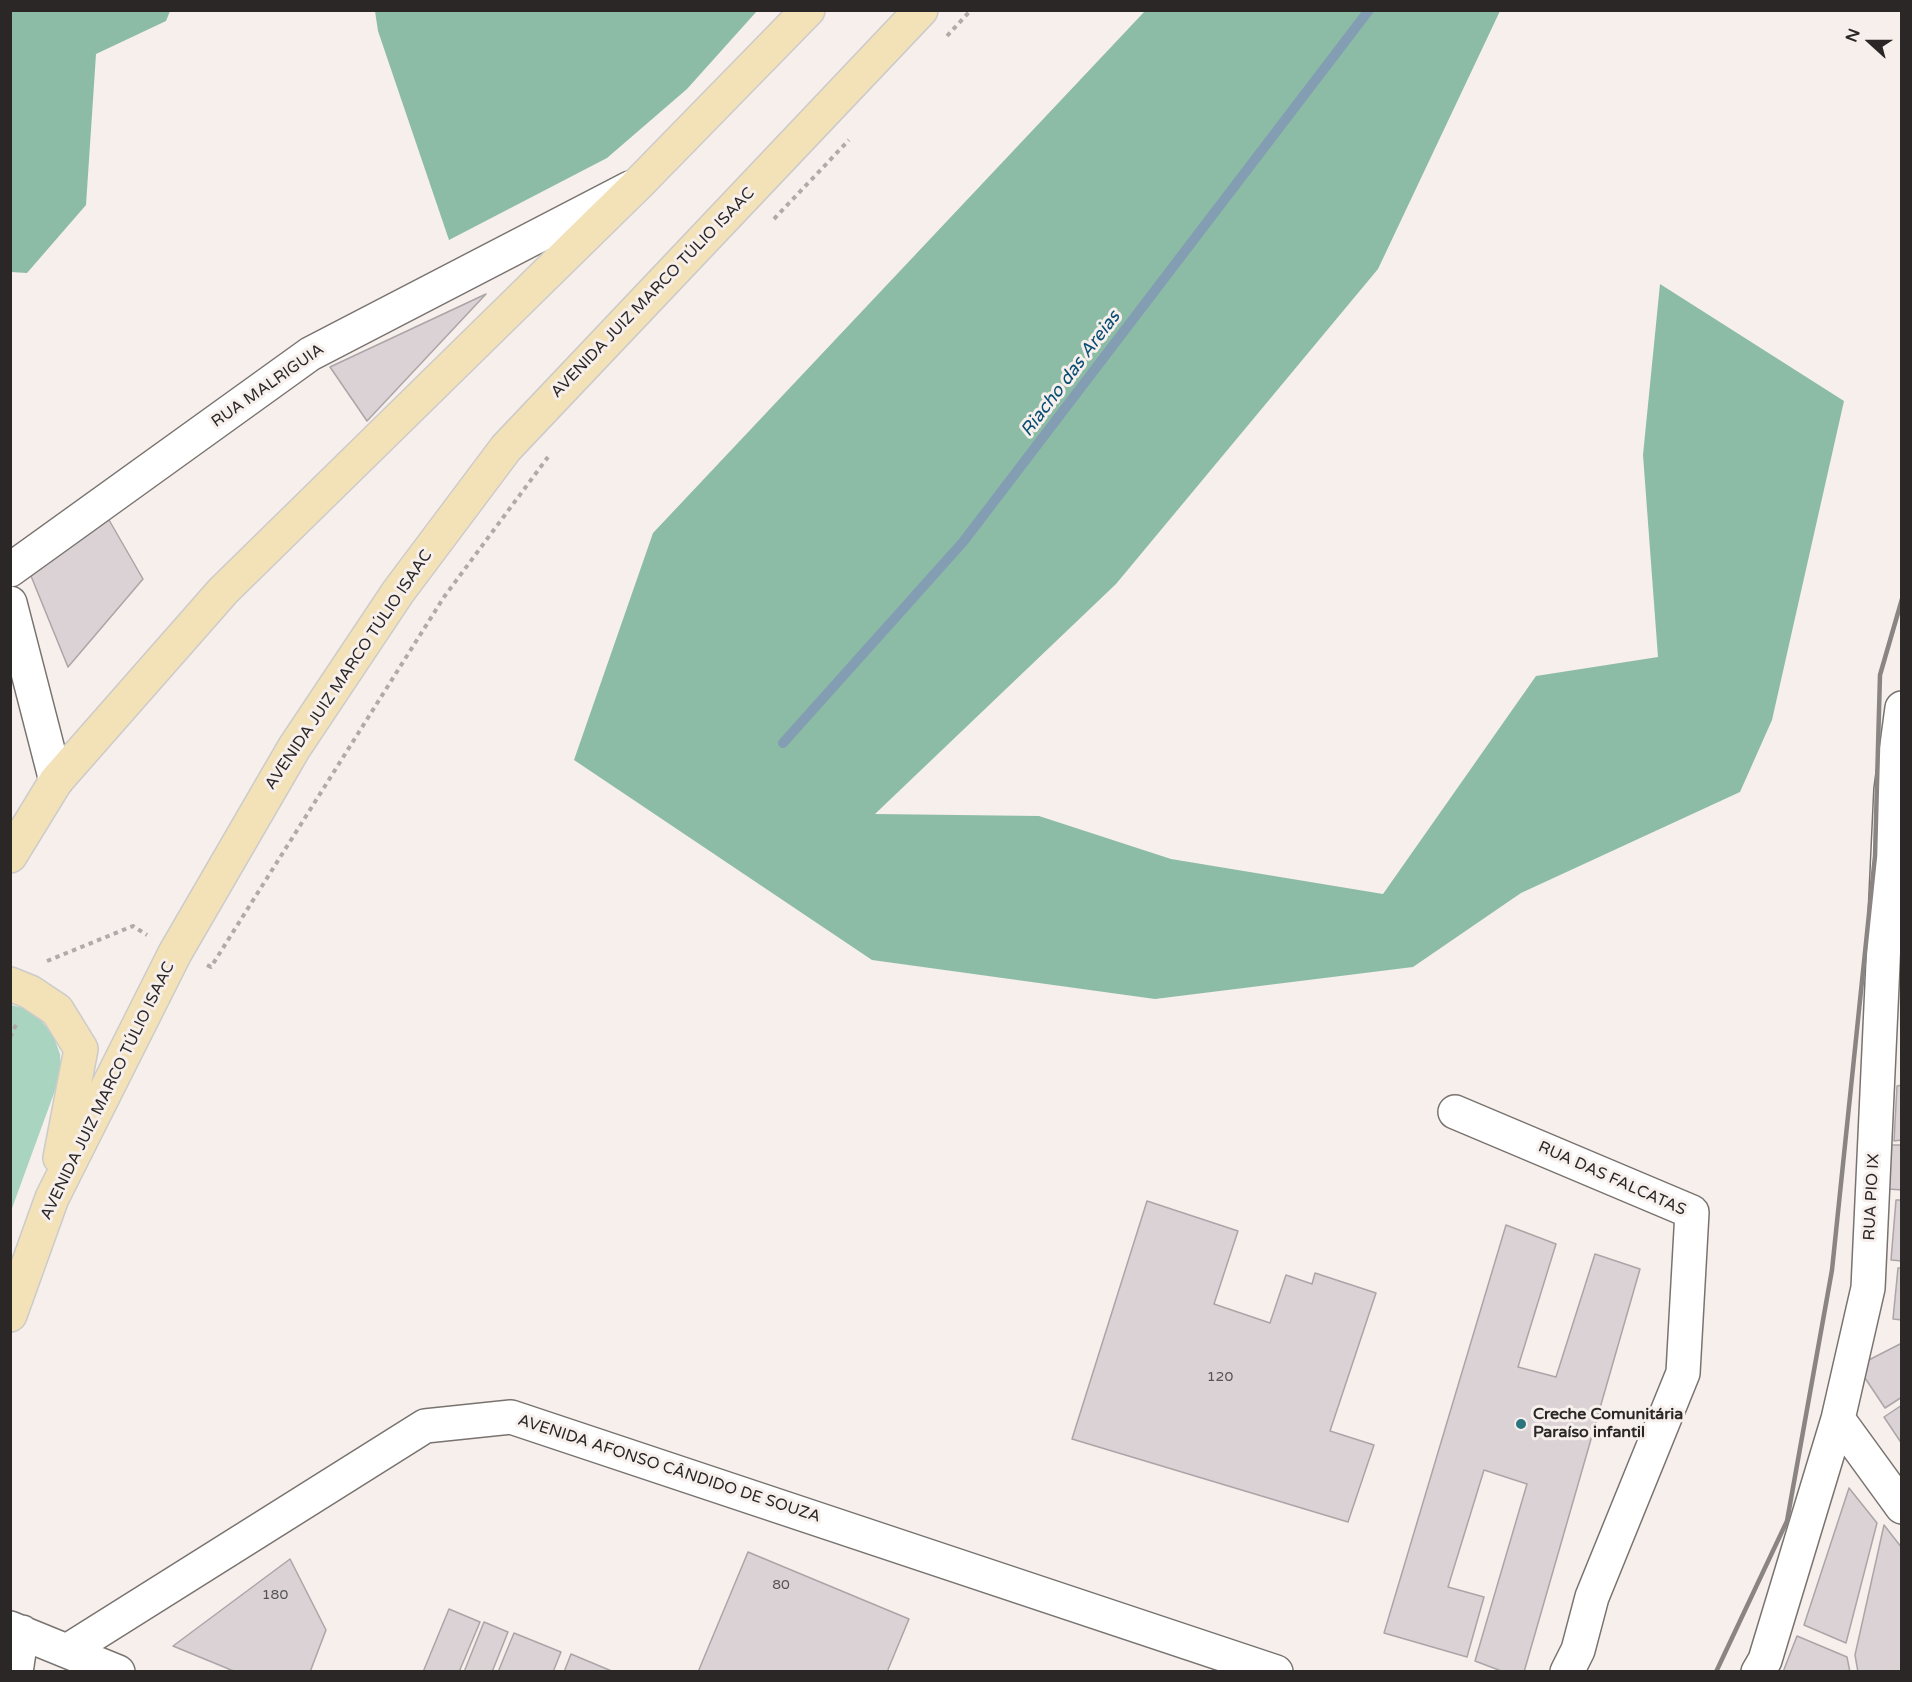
<!DOCTYPE html>
<meta charset="utf-8">
<style>
body{margin:0}
#map{position:relative;width:1912px;height:1682px;overflow:hidden;background:#f6efec;font-family:"Varela Round",sans-serif}
canvas{display:block}
.frame{position:absolute;inset:0;border:12px solid #2a2726;pointer-events:none}
.north{position:absolute;left:1840px;top:12px;width:60px;height:60px;-webkit-text-stroke:4px #f6efec;paint-order:stroke;rotate:291deg;font-size:16px;font-weight:700;line-height:24px;text-align:center;color:#2a2726}
.north::after{content:'';display:block;margin:auto;width:21px;height:27px;background:#2a2726;clip-path:polygon(50% 0,100% 100%,50% 72%,0 100%)}
</style>
<div id="map">
<canvas width="1912" height="1682"></canvas>
<div class="frame"></div>
<div class="north">N</div>
</div>
<script>
const c = document.querySelector('canvas').getContext('2d');
c.lineJoin = 'round';
function fillPath(path, color) { c.fillStyle = color; c.fill(path, 'evenodd'); }
const toPath = rows => new Path2D(rows.map(r => 'M' + r).join(''));
function stroke(path, color, width, dash) { c.strokeStyle = color; c.lineWidth = width; c.lineCap = dash ? 'butt' : 'round'; c.setLineDash(dash || []); c.stroke(path); }
function drawText(font, color, halo, rows, align = 'center') {
  c.font = font + ' "Varela Round",sans-serif'; c.lineWidth = 6; c.setLineDash([]); c.textBaseline = 'middle'; c.strokeStyle = halo; c.fillStyle = color; for (const [text, x, y, turn = 0] of rows) {
    c.save(); c.translate(x, y); c.rotate((+turn || 0) * Math.PI / 180); c.textAlign = isNaN(turn) ? turn : align; if (halo) c.strokeText(text, 0, 0); c.fillText(text, 0, 0); c.restore();
  }
}
const green = toPath([
 [11,1005,23,1008,40,1019,53,1035,60,1054,61,1074,11,1211]
]);
const forest = toPath([
 [10,11,170,11,166,21,96,54,86,205,27,273,11,272],
 [375,11,375,10,757,11,687,89,607,158,449,240,378,31],
 [1145,11,1500,11,1378,269,1116,584,875,814,1039,816,1171,859,1383,894,1536,676,1658,657,1643,455,1660,284,1844,401,1772,720,1740,792,1521,893,1413,967,1155,999,872,960,574,760,653,533]
]);
const stream = toPath([
 [783,743,963,542,1369,10]
]);
const building = toPath([
 [486,294,367,421,330,367,486,294],
 [105,513,143,579,68,667,31,576,105,513],
 [1900,899,1902,901,1901,1077,1900,899],
 [1902,1085,1902,1140,1894,1141,1897,1086,1902,1085],
 [1891,1145,1902,1145,1902,1190,1889,1189,1891,1145],
 [1896,1200,1902,1200,1902,1261,1891,1260,1896,1200],
 [1147,1201,1238,1231,1214,1304,1270,1323,1286,1275,1312,1284,1315,1273,1376,1293,1330,1431,1374,1445,1348,1522,1072,1439,1147,1201],
 [1506,1225,1556,1244,1518,1367,1556,1377,1595,1254,1640,1269,1524,1672,1504,1672,1475,1661,1527,1484,1484,1470,1448,1587,1484,1597,1467,1657,1384,1633,1506,1225],
 [1898,1268,1902,1268,1902,1320,1893,1319,1898,1268],
 [1902,1343,1902,1397,1885,1408,1857,1366,1902,1343],
 [1902,1405,1902,1444,1884,1417,1902,1405],
 [1849,1488,1877,1523,1846,1643,1804,1625,1849,1488],
 [1884,1525,1902,1548,1902,1672,1858,1672,1855,1655,1884,1525],
 [748,1552,909,1619,887,1672,698,1672,748,1552],
 [290,1559,326,1630,310,1672,236,1672,173,1646,290,1559],
 [449,1609,480,1622,459,1672,423,1672,449,1609],
 [484,1622,508,1632,492,1672,464,1672,484,1622],
 [514,1633,561,1652,553,1672,498,1672,514,1633],
 [1797,1636,1847,1657,1850,1672,1783,1672,1797,1636],
 [571,1654,614,1672,564,1672,571,1654]
]);
const path = toPath([
 [947,36,971,10],
 [774,219,849,140],
 [47,961,133,926,147,935],
 [207,965,211,967,444,597,548,457],
 [10,1037,17,1023]
]);
const minor = toPath([
 [10,570,310,354,630,188],
 [10,603,56,781],
 [1455,1112,1692,1212,1683,1373,1592,1597,1578,1650,1567,1672],
 [1838,1419,1902,1507],
 [10,1628,118,1672],
 [67,1651,425,1426,511,1417,1276,1672],
 [16,1672,22,1632],
 [1758,1672,1765,1660,1838,1419,1868,1288,1891,790,1902,708]
]);
const major = toPath([
 [10,856,56,781,223,591,639,183,808,10],
 [10,984,30,992,57,1010,81,1049,60,1158],
 [10,1315,52,1198,175,953,294,748,398,592,506,448,921,10]
]);
const rail = toPath([
 [1716,1672,1787,1521,1832,1270,1875,856,1880,675,1902,599]
]);
const markers = [
 [1521,1424,6,"#2c757e"]
];
const numberNames = [
 ["120",1220,1377],
 ["80",781,1585],
 ["180",275,1595]
];
const streetNames = [
 ["AVENIDA JUIZ MARCO TÚLIO ISAAC",653,293,-46],
 ["RUA MALRIGUIA",268,386,-35],
 ["AVENIDA JUIZ MARCO TÚLIO ISAAC",349,670,-56],
 ["AVENIDA JUIZ MARCO TÚLIO ISAAC",108,1091,-64],
 ["RUA DAS FALCATAS",1612,1179,24],
 ["RUA PIO IX",1872,1197,-87],
 ["AVENIDA AFONSO CÂNDIDO DE SOUZA",669,1469,18]
];
const poiNames = [
 ["Creche Comunitária",1533,1415],
 ["Paraíso infantil",1533,1433]
];
const waterNames = [
 ["Riacho das Areias",1071,374,-53]
];
fillPath(green, '#a9d4c0');
fillPath(forest, '#8dbca6');
stroke(stream, '#839eb2', 10);
fillPath(building, '#dad2d5');
stroke(building, '#aca5a8', 1.5);
stroke(minor, '#797370', 36);
stroke(major, '#cccbcb', 36);
stroke(path, '#b0aaa8', 4, [4.5, 4.5]);
stroke(minor, '#fff', 33);
stroke(major, '#f3e2b7', 33);
stroke(rail, '#8a8583', 4.5);
for (const [x, y, r, color] of markers) { const dot = new Path2D(); dot.arc(x, y, r, 0, 2 * Math.PI); c.fillStyle = color; c.fill(dot); stroke(dot, '#f6efec', 2); }
drawText('14px', '#565252', null, numberNames);
drawText('16px', '#2a2726', '#f6efec', streetNames);
drawText('bold 16px', '#2a2726', '#f6efec', poiNames, 'left');
drawText('italic 18px', '#074d73', '#f6efec', waterNames);
</script>
